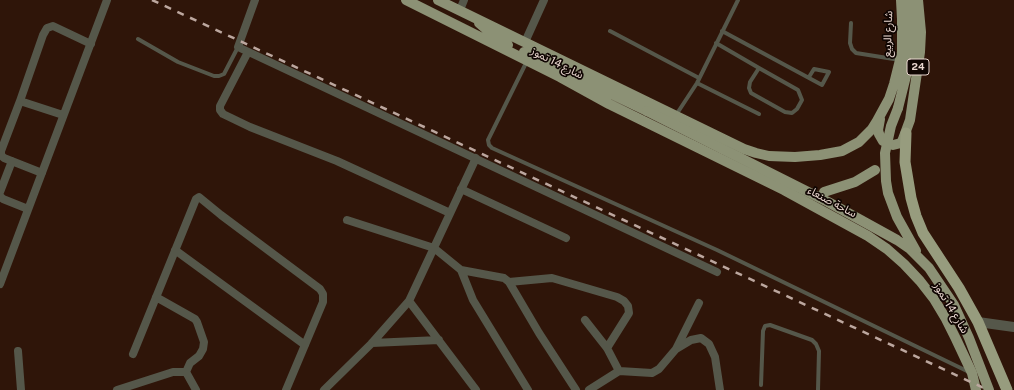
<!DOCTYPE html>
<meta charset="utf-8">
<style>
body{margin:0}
canvas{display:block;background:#2f1509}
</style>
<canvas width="1014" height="390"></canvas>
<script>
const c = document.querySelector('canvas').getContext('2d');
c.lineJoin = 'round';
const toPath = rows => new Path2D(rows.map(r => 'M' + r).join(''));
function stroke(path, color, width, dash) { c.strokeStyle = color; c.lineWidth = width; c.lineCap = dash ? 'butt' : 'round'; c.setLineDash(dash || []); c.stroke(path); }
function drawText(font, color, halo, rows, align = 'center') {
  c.font = font + ' "Public Sans","Noto Sans Arabic",sans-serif'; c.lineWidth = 3.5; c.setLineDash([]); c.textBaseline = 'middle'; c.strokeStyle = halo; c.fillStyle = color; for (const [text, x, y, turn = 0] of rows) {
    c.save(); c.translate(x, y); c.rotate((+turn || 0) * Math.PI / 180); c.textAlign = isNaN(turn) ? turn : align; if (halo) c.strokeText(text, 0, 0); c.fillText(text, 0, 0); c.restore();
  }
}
const service = toPath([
 [851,23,850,43,852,49,856,53,900,60],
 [610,31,699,78],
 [722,31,822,85,829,72,814,69,809,77],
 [138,39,178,62,214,76,219,76,224,74,238,47],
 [716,43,759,68,798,90,802,100,797,109,792,113,785,112,751,93,749,88,750,82,759,68],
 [527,61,488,140,489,145,492,148,717,250,969,372],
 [697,83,759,114],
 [676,115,697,83,738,0],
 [761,385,763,331,765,326,770,325,812,340,816,344,819,351,818,390]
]);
const minor = toPath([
 [255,0,238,47,717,272],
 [460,10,464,0],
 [525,42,544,0],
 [248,52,220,106,220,110,223,114,250,127,337,161,450,213],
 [20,101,43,35,47,28,53,26,91,44],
 [42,173,4,158,1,155,1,151,20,101,63,115],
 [461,189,566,238],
 [0,192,12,161],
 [0,196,3,199,28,209],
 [347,220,434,248,461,270,473,300,528,390],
 [175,250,305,345],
 [461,270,504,278,509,282,539,333,576,390],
 [509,282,552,278,617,297,624,301,628,306,629,313,607,348],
 [0,284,107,0],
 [156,297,195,319,197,322,204,342,203,349,199,356,190,363,186,372,196,390],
 [409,301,476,390],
 [585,320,607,348,619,371],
 [372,343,439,340],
 [676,349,699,303],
 [18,351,21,390],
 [133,354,196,199,199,197,221,215,320,289,323,294,323,302,286,390],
 [117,390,173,372,186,372],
 [324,390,372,343,409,301,476,158],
 [589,390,619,371,652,373,659,369,676,349,691,340,701,338,709,344,715,357,720,390]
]);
const tertiary = toPath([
 [978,322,1014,327]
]);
const primary = toPath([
 [406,0,560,77,609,104,784,190,868,236,887,249,904,264,920,281,934,299,946,319,956,339,972,373,976,390],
 [438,0,744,149,756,153,769,156,795,157,820,155,842,151,859,142,872,129,877,121,889,99,894,84,902,52,902,19,901,0],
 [479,23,494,36,508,45],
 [524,52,647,111],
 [898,108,907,72,910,53,912,34,909,0],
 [880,119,878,130,879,134,883,141],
 [893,145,901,143,903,139,910,120,920,52,921,32,918,0],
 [824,192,855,182,875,170]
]);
const trunk = toPath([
 [906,133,905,162,911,198,916,216,923,233,959,288,978,322,1007,390]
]);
const rail = toPath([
 [152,0,988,390]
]);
const primaryBridge = toPath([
 [898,108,891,126,885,153,886,181,888,193,897,217,916,251],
 [647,111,828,202,897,240,910,249,929,268,954,305,969,338,989,390]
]);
const shields = [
 [918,67,22]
];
const shieldNames = [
 ["24",918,67]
];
const streetNames = [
 ["شارع الربيع",888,34,-88],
 ["شارع 14 تموز",557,63,27],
 ["ساحة صنعاء",832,202,28],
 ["شارع 14 تموز",951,308,59]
];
stroke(service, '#55574a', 4);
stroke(minor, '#55574a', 8);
stroke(tertiary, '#55574a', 10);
stroke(primary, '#8c9175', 10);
stroke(trunk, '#979c7e', 11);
stroke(rail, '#bca79f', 2.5, [7, 7]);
stroke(primaryBridge, '#8c9175', 10);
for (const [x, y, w] of shields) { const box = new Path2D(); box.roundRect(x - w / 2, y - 8, w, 16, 3); c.fillStyle = '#0f0502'; c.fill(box); stroke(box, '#e9d6cf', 1); }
drawText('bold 10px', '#e9d6cf', null, shieldNames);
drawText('11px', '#e9d6cf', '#0f0502', streetNames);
</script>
